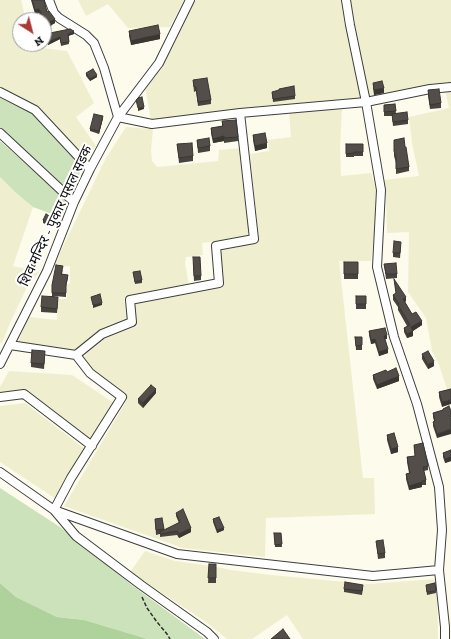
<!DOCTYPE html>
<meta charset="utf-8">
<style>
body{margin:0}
#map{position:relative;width:451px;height:639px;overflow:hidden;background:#fcfbec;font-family:"Zilla Slab",serif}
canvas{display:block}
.north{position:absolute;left:12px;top:12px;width:40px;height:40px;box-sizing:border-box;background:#fff;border:1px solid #9d9d9d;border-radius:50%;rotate:144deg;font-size:11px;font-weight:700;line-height:16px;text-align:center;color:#0b0b0b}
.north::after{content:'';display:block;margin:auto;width:14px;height:18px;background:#a93a36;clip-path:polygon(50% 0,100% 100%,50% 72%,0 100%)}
</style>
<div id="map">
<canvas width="451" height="639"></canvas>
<div class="north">N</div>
</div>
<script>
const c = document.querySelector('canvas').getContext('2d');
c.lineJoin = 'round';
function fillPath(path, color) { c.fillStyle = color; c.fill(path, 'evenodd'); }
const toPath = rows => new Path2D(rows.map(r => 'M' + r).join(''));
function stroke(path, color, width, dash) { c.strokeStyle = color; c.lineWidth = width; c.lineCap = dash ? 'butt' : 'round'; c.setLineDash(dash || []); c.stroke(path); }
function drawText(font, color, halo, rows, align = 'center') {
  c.font = font + ' "Zilla Slab","Noto Sans Devanagari",serif'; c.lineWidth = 4; c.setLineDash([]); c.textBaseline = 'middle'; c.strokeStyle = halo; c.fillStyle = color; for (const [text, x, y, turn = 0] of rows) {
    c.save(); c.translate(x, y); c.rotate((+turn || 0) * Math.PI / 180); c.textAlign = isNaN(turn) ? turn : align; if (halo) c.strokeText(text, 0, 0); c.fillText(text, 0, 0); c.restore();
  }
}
const farmland = toPath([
 [0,0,21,0,26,20,20,20,20,44,33,44,34,47,67,51,94,103,76,117,96,146,85,159,37,106,3,88,0,88],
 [78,0,184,0,170,27,128,28,108,4,86,16],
 [195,0,344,0,362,100,151,121,145,87,162,64],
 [348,0,451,0,451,82,430,84,369,99],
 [445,90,451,90,451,389,447,389,439,365,432,351,426,318,408,292,409,232,387,233,386,197,384,180,419,176,412,143,409,117,449,108],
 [342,109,340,148,341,176,371,173,376,189,374,234,371,261,339,261,363,478,374,478,375,514,266,518,265,557,183,548,64,506,127,400,91,373,82,358,104,339,137,326,134,304,222,288,220,249,259,242,250,154,269,151,268,140,291,137,289,112],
 [126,127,153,129,151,150,152,161,157,167,218,161,219,150,241,148,249,236,202,243,203,255,186,257,185,263,189,286,124,298,127,321,98,331,75,351,17,343,29,317,57,320,58,299,67,299,67,284,70,284,70,266,53,267,106,158],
 [0,177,15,192,33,207,13,266,39,272,26,289,10,323,2,343,0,342],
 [9,371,72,375,114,403,90,440,25,393,0,396,0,387],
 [25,403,85,449,56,499,0,462,0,406],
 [145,551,175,561,217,567,231,570,271,575,367,584,437,579,438,639,303,639,287,615,252,639,227,639,206,622,130,572]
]);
const green = toPath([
 [0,95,32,112,83,166,70,195,0,129],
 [0,141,66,199,60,217,33,207,15,192,0,177],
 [0,488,60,527,133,586,205,639,148,639,84,620,57,617,16,597,0,583]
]);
const forest = toPath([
 [0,583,16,597,57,617,84,620,148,639,0,639]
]);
const path = toPath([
 [142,597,147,608,157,622,167,634,170,639]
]);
const minor = toPath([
 [49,0,54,13,59,18,86,35,94,43,104,68,118,117,152,124,240,113,366,102,430,89,451,87],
 [346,0,350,25,366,102,381,190,377,267,394,337,417,404,439,487,442,530,439,570,445,627,445,639],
 [0,92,35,110,90,169],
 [0,133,74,202],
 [10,345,76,355,102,334,132,322,130,300,219,283,216,246,254,239,240,113],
 [76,355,90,373,122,397,71,478,54,510,177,554,373,576,439,570],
 [0,364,47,271,74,202,90,169,118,117,159,63,190,0],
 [0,397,24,394,92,446],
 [0,472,54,510,76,536,141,585,207,632,214,639]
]);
const wall = toPath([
 [31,0,44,0,47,12,55,23,51,25,51,30,48,31,44,23,44,20,42,20,39,13,35,14],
 [129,31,160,39,131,45,129,36],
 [45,34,74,34,68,36,69,44,61,46,60,39,48,45,45,36],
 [86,73,97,77,90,81,86,76],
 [193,80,211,100,211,104,198,106,196,91,194,92],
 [373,83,384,93,374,95,373,88],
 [428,90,441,103,441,108,430,109,428,95],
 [272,92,295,96,295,99,273,102],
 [395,104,396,114,408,120,408,124,393,126,392,116,384,116,384,105],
 [103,118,99,134,90,131,90,129],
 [222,121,238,137,238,141,224,143,224,141,213,143,211,133,211,128,222,126],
 [253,135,267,148,255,151,253,140],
 [197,140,210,146,210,151,198,153],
 [394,140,405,147,409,167,409,171,396,174,396,163,394,156],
 [177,144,193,156,193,161,179,163],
 [346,144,363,144,363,156,354,156,354,157,346,157],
 [43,220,53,220,50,226,43,223],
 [401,246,400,258,393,257,393,253],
 [43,248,34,269,28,266,28,264],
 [193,262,201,276,201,280,194,281],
 [344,262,358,262,358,279,344,279],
 [384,264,397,274,397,278,386,279],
 [63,269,62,274,68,278,66,287,66,297,54,296,58,301,57,313,41,312,41,307,52,296,52,285],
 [133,272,142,280,142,283,135,284],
 [394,279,406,301,405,302,412,314,422,325,413,331,413,336,407,338,404,332,404,328,407,326,398,310,398,307,393,300,393,295,396,293],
 [356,296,366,296,366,309,356,309],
 [369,331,376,331,387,339,385,339,388,353,379,356,375,343,371,344,369,335],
 [355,337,362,337,362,350,356,350],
 [422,354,434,366,428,369,422,359],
 [45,356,44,369,31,367,31,363],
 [387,372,399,381,377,389,373,379,373,375],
 [451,389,442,407,439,397,439,392],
 [156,393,143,408,138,403,138,399],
 [449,406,437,438,433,426,433,422,434,421,433,417,433,413,443,410,443,409],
 [387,435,398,452,391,454,387,440],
 [414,445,428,466,428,470,424,471,426,480,426,485,422,485,422,487,409,490,406,479,406,474,409,473,407,462,407,457,415,456],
 [451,450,451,461,445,463,443,457,443,453],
 [176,513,191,532,179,538,177,535,160,537,160,534,156,535,155,519,164,529,164,530,179,523,176,516],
 [213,519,224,530,217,533,213,522],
 [274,533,281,533,282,547,275,547],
 [376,541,385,553,385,558,378,559],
 [209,564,216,564,216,583,208,583],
 [435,583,436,593,427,595,426,587],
 [363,588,362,595,344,592,344,589]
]);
const shadedWall = toPath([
 [39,9,39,13,35,14,35,10],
 [55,19,55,23,50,26,50,22],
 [51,26,51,30,48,31,48,27],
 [74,31,74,34,68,36,68,34],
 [160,34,160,39,131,45,131,41],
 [60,37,60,39,48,45,48,42],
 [97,75,97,77,90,81,90,79],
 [384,88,384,93,374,95,374,90],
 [144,107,144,109,138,111,138,108],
 [103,116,103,118,99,134,99,131],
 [224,136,224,141,213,143,213,139],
 [267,143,267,148,255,151,255,146],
 [53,218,53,220,50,226,50,224],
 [43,246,43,248,34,269,34,266],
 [406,297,406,301,403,303,403,299],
 [102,303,102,305,93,308,93,305],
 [422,321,422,325,411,332,411,327],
 [413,331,413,336,407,338,407,334],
 [387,335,387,339,384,339,384,336],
 [375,339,375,343,371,344,371,340],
 [388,349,388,353,379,356,379,352],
 [434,361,434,366,428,369,428,365],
 [399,376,399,381,377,389,377,385],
 [156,389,156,393,143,408,143,403],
 [451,400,451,404,442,407,442,402],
 [451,429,451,434,437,438,437,434],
 [398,447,398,452,391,454,391,449],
 [451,457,451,461,445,463,445,459],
 [422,482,422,487,409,490,409,486],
 [191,528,191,532,179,538,179,534],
 [224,528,224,530,217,533,217,530]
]);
const building = toPath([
 [32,0,44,0,47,12,49,11,55,19,50,22,51,26,48,27,39,9,35,10,32,0],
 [158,25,160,34,131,41,129,31,158,25],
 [70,29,74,31,68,34,69,42,61,43,60,37,48,42,45,34,70,29],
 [93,69,97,75,90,79,86,73,93,69],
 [207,78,211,100,198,102,196,87,194,87,193,80,207,78],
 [382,81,384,88,374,90,373,83,382,81],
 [294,86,295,96,273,99,272,92,279,90,279,89,294,86],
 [439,89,441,103,430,105,428,90,439,89],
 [142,97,144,107,138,108,136,100,138,98,142,97],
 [395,104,396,111,384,112,384,105,395,104],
 [407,112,408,120,393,122,392,114,407,112],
 [94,114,103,116,99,131,90,129,94,114],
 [236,120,238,137,224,138,224,136,213,139,211,128,223,126,222,121,236,120],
 [265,133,267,143,255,146,253,135,265,133],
 [209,138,210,146,198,148,197,140,209,138],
 [404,138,405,147,406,147,409,167,396,169,396,158,394,151,394,140,404,138],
 [192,143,193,156,179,158,177,144,192,143],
 [346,144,363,144,363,152,354,152,354,153,346,154,346,144],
 [46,214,53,218,50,224,43,220,46,214],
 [394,241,401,242,400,253,393,253,394,241],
 [37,243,43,246,34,266,28,264,37,243],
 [193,257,200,257,201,276,194,276,193,257],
 [344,262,358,262,358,274,344,274,344,262],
 [396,263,397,274,386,274,384,264,396,263],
 [56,265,63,266,61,274,68,275,66,284,66,293,52,293,52,285,56,265],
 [140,271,142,280,135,282,133,272,140,271],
 [394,279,406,297,403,299,412,314,416,312,422,321,411,327,413,331,407,334,404,328,410,325,398,305,399,304,393,295,396,293,394,279],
 [100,294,102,303,93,305,91,297,100,294],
 [42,296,58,297,57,309,41,307,42,296],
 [356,296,366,296,366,304,356,304,356,296],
 [385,328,387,335,384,336,388,349,379,352,375,339,371,340,369,331,385,328],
 [355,337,362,337,362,345,356,346,355,337],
 [32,350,45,351,44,364,31,363,32,350],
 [428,351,434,361,428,365,422,354,428,351],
 [396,368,399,376,377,385,373,375,386,370,387,372,396,368],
 [151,385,156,389,143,403,138,399,151,385],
 [451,389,451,400,442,402,439,392,451,389],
 [449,406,451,411,451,416,450,417,451,419,451,429,437,434,433,422,435,421,433,413,443,410,443,409,449,406],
 [394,433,398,447,391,449,387,435,394,433],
 [423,443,428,466,423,467,426,480,422,481,422,482,409,486,406,474,410,473,407,457,415,456,414,445,423,443],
 [451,450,451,457,445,459,443,453,451,450],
 [183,509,191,528,179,534,177,531,160,534,160,532,180,522,176,513,183,509],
 [219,517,224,528,217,530,213,519,219,517],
 [162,518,164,529,156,530,155,519,162,518],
 [274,533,281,533,282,544,275,545,274,533],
 [383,540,385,553,378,554,376,541,383,540],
 [209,564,216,564,216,578,208,578,209,564],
 [345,582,363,585,362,591,344,589,345,582],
 [435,583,436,591,427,592,426,585,435,583],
 [283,629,290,639,271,639,283,629]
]);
const streetNames = [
 ["शिव मन्दिर - पुकार पसल सडक",56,216,-65]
];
fillPath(farmland, '#efefd0');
fillPath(green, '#cce2bb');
fillPath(forest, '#afd19c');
stroke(minor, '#3e3e3e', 10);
stroke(path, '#2d2d2d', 1.5, [4, 2]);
stroke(minor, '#fff', 8);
fillPath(wall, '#47433f');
fillPath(shadedWall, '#3a3733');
fillPath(building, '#534e49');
stroke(building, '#3a3733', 1);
drawText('14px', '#0b0b0b', '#fff', streetNames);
</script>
